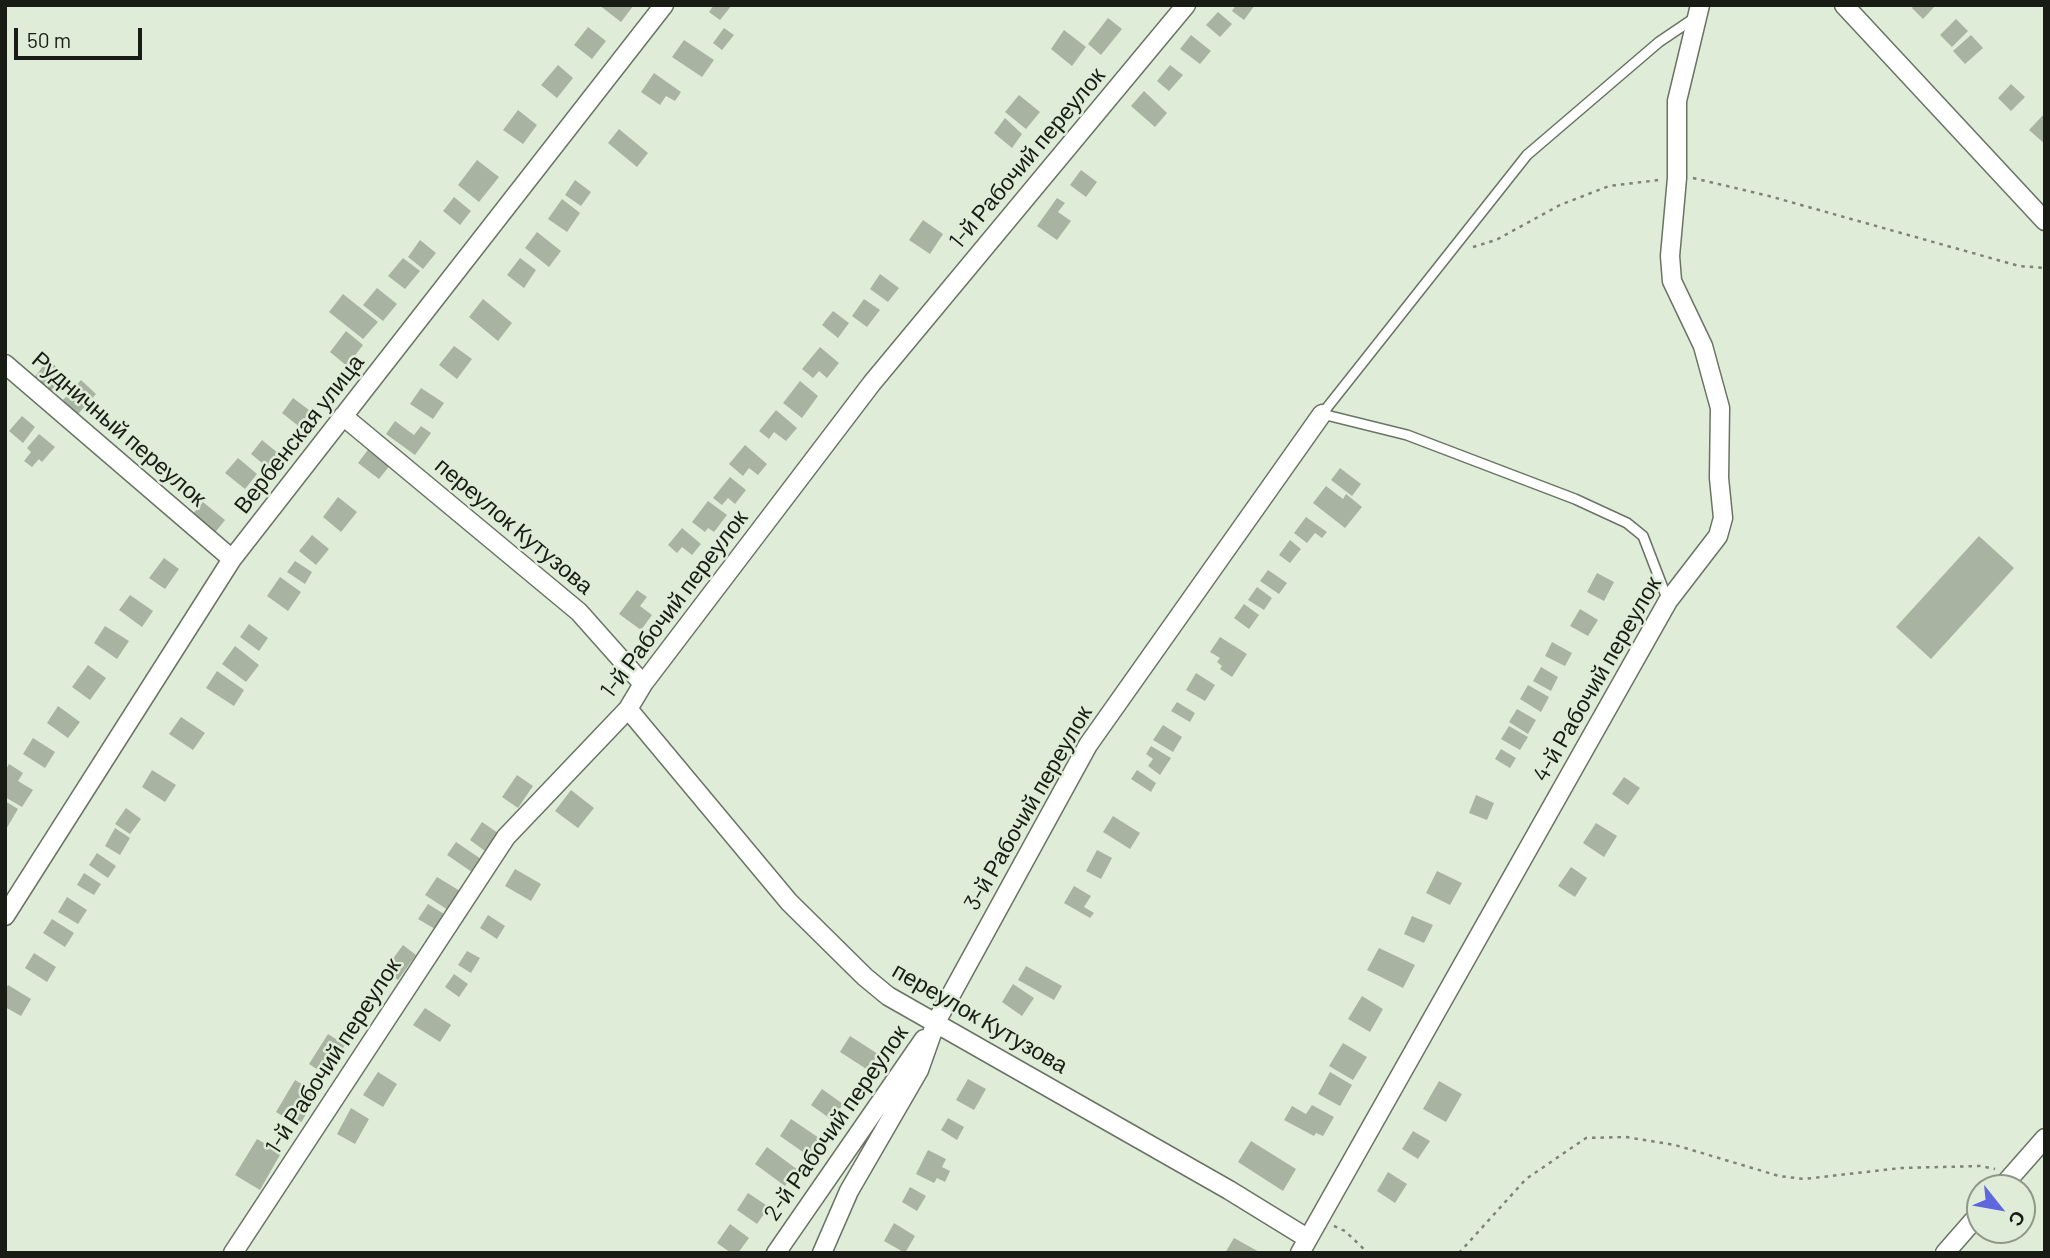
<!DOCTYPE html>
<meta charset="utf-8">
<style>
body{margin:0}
#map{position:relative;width:2050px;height:1258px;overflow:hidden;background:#dfecd8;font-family:Barlow,sans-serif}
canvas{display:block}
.frame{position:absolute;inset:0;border:7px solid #181c15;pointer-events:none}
.north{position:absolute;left:1966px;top:1174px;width:70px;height:70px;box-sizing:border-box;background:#dfecd8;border:2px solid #8f998a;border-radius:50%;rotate:121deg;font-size:19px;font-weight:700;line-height:28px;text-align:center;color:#181c15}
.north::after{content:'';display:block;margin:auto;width:24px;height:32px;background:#6066de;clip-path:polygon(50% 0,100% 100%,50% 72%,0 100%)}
.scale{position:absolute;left:14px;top:28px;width:128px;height:32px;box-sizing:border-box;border:4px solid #181c15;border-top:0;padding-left:9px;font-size:21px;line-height:24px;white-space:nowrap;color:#181c15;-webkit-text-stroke:5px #dfecd8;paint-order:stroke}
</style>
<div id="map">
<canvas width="2050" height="1258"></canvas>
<div class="frame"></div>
<div class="north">С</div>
<div class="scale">50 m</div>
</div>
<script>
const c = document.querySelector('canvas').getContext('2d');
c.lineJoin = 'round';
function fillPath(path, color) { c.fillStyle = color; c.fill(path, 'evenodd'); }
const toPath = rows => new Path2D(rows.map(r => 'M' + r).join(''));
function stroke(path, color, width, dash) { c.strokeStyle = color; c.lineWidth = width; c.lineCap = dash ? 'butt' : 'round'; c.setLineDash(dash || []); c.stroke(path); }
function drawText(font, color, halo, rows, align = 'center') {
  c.font = font + ' Barlow,sans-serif'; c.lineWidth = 5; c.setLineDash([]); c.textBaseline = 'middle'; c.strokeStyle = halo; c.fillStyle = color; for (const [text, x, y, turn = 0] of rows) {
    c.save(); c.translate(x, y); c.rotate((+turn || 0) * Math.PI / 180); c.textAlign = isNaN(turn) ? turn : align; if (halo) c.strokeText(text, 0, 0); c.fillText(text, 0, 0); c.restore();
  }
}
const building = toPath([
 [599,5,634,5,621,22],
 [714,5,732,5,720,20,709,12],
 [1236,5,1255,5,1244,20,1232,11],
 [1914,5,1936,5,1923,19,1912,8],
 [1218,12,1232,24,1220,37,1206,25],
 [1108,18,1122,29,1101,55,1088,44],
 [1956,19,1968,31,1952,47,1940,35],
 [588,27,606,41,592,59,574,45],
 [724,28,734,35,722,50,713,43],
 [1064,30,1086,47,1072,66,1051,49],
 [1191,35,1211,51,1200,64,1180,49],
 [1971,35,1983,48,1965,64,1953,51],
 [684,40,714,60,702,77,672,57],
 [558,65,573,78,557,98,541,85],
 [1170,65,1183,75,1169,91,1157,81],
 [654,73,681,92,675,101,666,96,660,105,641,92],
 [2011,84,2025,97,2011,111,1998,98],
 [1144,91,1167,113,1155,127,1131,106],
 [1019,95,1040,112,1026,129,1005,112],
 [518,110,537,125,523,144,503,130],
 [2045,113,2045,144,2029,130],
 [1005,118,1022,134,1012,148,994,133],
 [619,129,648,153,637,167,608,143],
 [477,160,499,177,479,202,458,185],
 [1081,170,1097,182,1086,197,1070,185],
 [575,180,591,192,581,206,565,195],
 [454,197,471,211,460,225,443,211],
 [1057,198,1065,203,1058,212,1071,221,1057,240,1037,226],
 [562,199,580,213,567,232,548,219],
 [923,220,943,234,930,254,909,240],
 [537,232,561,251,549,267,525,248],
 [420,240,436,253,423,269,408,257],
 [403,258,420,271,405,289,388,276],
 [520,258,536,270,524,288,507,275],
 [880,274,899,288,888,302,870,289],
 [377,288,397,304,383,321,363,305],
 [343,294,378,322,363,339,329,312],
 [483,299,512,323,498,341,469,317],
 [864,299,880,310,867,327,852,316],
 [833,311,849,323,838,338,822,325],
 [346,331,363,345,347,366,330,352],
 [454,346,472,359,457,379,439,365],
 [820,347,839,363,827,378,819,371,813,378,802,369],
 [48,360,65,374,50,392,33,379],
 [81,380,96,394,78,414,63,400],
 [800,381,818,396,802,418,783,403],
 [421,388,444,403,433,419,410,404],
 [293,398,313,413,301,428,282,413],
 [776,410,797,428,786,441,774,432,769,439,759,431],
 [22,416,35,427,23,443,9,431],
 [395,421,414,435,421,426,431,433,415,455,386,434],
 [39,434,55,447,42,462,39,459,32,467,24,461,31,452,27,448],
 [262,440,278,453,267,467,251,454],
 [745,445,767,464,758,475,749,468,743,476,729,464],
 [370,447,391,464,379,479,358,463],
 [238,458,257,474,245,489,225,473],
 [1340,468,1361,484,1352,496,1331,480],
 [730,477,746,490,735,504,728,498,722,505,713,498],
 [1326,486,1343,499,1346,494,1362,507,1345,528,1313,503],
 [338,497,357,512,341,532,323,517],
 [708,501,727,515,714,532,708,528,705,532,692,522],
 [203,502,225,520,213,535,191,516],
 [1306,517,1327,532,1322,538,1315,533,1307,543,1294,533],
 [682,528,701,544,692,555,682,547,677,553,668,545],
 [312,535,329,549,316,565,299,551],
 [1979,536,2014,568,1931,659,1896,627],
 [1290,540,1301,549,1290,563,1279,555],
 [164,558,179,569,165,589,149,578],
 [295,561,312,572,305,584,287,572],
 [1268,570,1287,583,1279,594,1260,581],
 [1597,573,1614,582,1604,601,1587,592],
 [280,577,301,592,288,611,267,596],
 [1257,587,1272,598,1264,610,1248,600],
 [637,590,647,597,640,606,652,615,641,630,619,614],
 [130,595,153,611,142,627,119,610],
 [1244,604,1259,615,1249,629,1234,618],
 [1580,609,1598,620,1588,636,1570,626],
 [249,624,268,638,259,651,240,637],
 [105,626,129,641,117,659,94,643],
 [1220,637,1247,654,1232,677,1220,669,1222,666,1217,662,1220,658,1210,652],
 [1552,642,1572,653,1565,666,1545,656],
 [235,646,259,665,246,682,222,664],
 [88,665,106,678,90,700,72,687],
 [1541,667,1558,677,1551,691,1533,681],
 [217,671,244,690,234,706,206,688],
 [1196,673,1215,685,1205,701,1186,690],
 [1528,685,1549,697,1541,712,1520,699],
 [1177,702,1195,713,1190,722,1171,711],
 [58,706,80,722,68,738,47,723],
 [1517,709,1536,720,1528,734,1509,722],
 [181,717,205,733,193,750,169,734],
 [1163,725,1182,737,1173,752,1153,740],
 [1509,726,1528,737,1520,750,1501,739],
 [33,738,55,752,45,768,23,754],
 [1151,746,1171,758,1160,775,1148,766,1153,759,1146,754],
 [1501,749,1516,758,1510,768,1495,759],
 [9,764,23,773,18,781,33,790,22,807,5,797,5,771],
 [152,770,176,785,165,802,142,787],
 [1137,770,1156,783,1151,792,1131,779],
 [517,775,533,786,518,808,502,797],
 [1624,777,1640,788,1628,805,1612,794],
 [571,790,594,808,578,828,555,811],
 [1476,795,1494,803,1487,820,1469,813],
 [5,801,18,809,5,831],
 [126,808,141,819,130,834,115,824],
 [1113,816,1140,833,1130,849,1103,832],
 [482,822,498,833,485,851,470,840],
 [1596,823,1617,836,1604,857,1583,843],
 [115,828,130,838,120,855,105,846],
 [456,842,481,859,472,872,447,855],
 [1097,850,1112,858,1101,879,1086,871],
 [97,853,116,866,108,878,89,865],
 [1571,867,1587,878,1575,897,1558,886],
 [515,869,541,884,531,901,505,886],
 [1437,871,1462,883,1450,905,1426,893],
 [84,873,101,884,94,895,77,885],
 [437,877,460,891,448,910,425,895],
 [1074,886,1091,896,1084,907,1094,913,1090,918,1064,903],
 [67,897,87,910,78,924,58,912],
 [428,904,444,914,435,929,418,919],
 [488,915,505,926,497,939,480,928],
 [1412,916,1433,925,1424,943,1404,934],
 [52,919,74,933,65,947,43,933],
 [403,945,416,955,398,980,384,971],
 [1379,948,1415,965,1403,988,1367,970],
 [467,951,480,958,471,973,458,965],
 [34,953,56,967,47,982,25,968],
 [1026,966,1062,986,1054,1000,1018,980],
 [454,974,468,984,459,997,445,987],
 [1013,984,1034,998,1022,1016,1002,1002],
 [8,985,31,999,21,1016,5,1007,5,990],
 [1362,996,1383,1009,1370,1032,1348,1019],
 [425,1008,451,1025,440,1042,413,1025],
 [328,1034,345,1045,326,1075,309,1064],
 [850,1036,878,1054,868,1070,840,1052],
 [1343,1043,1367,1057,1353,1080,1329,1066],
 [378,1072,397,1084,383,1107,363,1095],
 [1330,1072,1352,1085,1340,1106,1318,1094],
 [968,1079,986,1089,974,1110,956,1100],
 [295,1080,318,1094,299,1126,276,1112],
 [1439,1081,1462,1094,1446,1122,1423,1109],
 [822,1089,843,1104,832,1120,811,1105],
 [1312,1105,1334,1117,1323,1136,1316,1133,1314,1136,1284,1120,1292,1106,1306,1114],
 [351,1108,369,1119,355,1144,337,1134],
 [948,1118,964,1127,957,1140,941,1130],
 [791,1119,822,1140,810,1157,780,1136],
 [1413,1131,1430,1141,1418,1159,1402,1149],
 [257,1139,281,1153,260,1190,235,1175],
 [1251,1141,1296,1169,1283,1191,1238,1162],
 [767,1147,798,1170,785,1186,755,1164],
 [928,1150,946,1159,942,1167,950,1171,945,1182,937,1178,934,1183,916,1174],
 [1388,1172,1407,1184,1395,1203,1377,1191],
 [910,1187,926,1196,917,1211,902,1202],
 [748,1193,769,1207,757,1224,737,1210],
 [894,1223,915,1236,905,1253,884,1241],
 [730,1224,749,1238,738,1253,731,1253,717,1243],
 [1234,1238,1261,1253,1225,1253]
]);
const path = toPath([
 [1693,178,1769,196,2019,266,2045,268],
 [1473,247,1496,240,1560,205,1609,186,1659,180],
 [1334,1226,1345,1231,1368,1253],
 [1459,1253,1526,1179,1586,1138,1626,1137,1675,1145,1779,1176,1804,1179,1901,1168,1980,1166,1995,1169]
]);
const service = toPath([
 [1668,601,1643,536,1627,523,1575,499,1407,435,1322,414,1527,155,1659,42,1696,17]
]);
const minor = toPath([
 [1844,5,2045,221],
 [5,364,232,559],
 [343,416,579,612,643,684],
 [628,709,789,902,865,977,888,996,1229,1190,1307,1238],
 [5,916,232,559,664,5],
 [2001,1188,2045,1138],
 [233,1253,506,837,628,709,643,684,872,383,1186,5],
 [776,1253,924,1039],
 [822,1253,849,1191,919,1070,936,1022,1088,745,1322,414],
 [1300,1253,1668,601,1718,536,1723,518,1719,478,1720,408,1703,346,1672,281,1670,256,1677,178,1677,101,1700,5],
 [1945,1253,1980,1213]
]);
const streetNames = [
 ["1-й Рабочий переулок",1027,158,-50],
 ["Рудничный переулок",119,429,41],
 ["Вербенская улица",299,434,-52],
 ["переулок Кутузова",514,526,40],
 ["1-й Рабочий переулок",674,604,-53],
 ["4-й Рабочий переулок",1597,679,-60],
 ["3-й Рабочий переулок",1028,808,-60],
 ["переулок Кутузова",980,1018,30],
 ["1-й Рабочий переулок",333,1056,-57],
 ["2-й Рабочий переулок",836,1123,-55]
];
fillPath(building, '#a8b4a1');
stroke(service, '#697462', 12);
stroke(minor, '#697462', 21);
stroke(path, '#7c8477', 2.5, [3.5, 5]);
stroke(service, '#fff', 9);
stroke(minor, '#fff', 18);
drawText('23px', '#181c15', '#dfecd8', streetNames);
</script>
